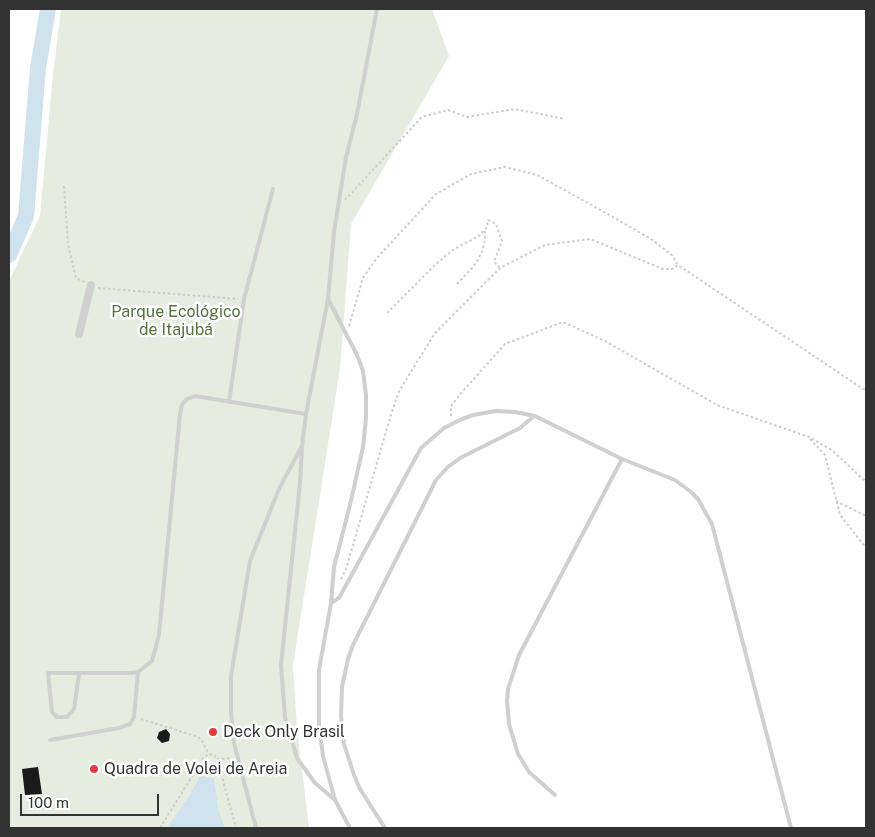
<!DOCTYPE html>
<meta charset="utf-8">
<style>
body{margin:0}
#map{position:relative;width:875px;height:837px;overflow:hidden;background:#fff;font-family:"Public Sans",sans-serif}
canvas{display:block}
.frame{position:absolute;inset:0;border:10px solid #333;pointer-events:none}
.scale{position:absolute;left:20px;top:794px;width:139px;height:22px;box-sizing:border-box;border:2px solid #333;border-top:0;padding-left:6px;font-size:15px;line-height:18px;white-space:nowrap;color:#333;-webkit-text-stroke:4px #fff;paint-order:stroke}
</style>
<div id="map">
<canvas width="875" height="837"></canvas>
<div class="frame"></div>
<div class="scale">100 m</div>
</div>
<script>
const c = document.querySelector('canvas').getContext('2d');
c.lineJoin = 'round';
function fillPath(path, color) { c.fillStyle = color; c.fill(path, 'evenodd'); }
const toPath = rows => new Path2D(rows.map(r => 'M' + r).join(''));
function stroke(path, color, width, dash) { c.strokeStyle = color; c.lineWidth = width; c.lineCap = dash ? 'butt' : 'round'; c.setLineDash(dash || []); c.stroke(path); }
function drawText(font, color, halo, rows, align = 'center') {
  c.font = font + ' "Public Sans",sans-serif'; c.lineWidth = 5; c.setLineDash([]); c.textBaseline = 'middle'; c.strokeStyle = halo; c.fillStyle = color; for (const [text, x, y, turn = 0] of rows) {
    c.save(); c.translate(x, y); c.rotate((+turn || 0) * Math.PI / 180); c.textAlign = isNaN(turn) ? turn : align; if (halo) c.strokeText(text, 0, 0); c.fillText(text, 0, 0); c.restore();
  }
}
const green = toPath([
 [61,9,432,9,449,56,351,224,340,369,293,665,297,729,309,828,9,828,9,281,40,216,53,75]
]);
const water = toPath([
 [200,776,214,778,218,809,225,828,167,828,189,796]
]);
const river = toPath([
 [9,255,26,216,38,68,48,9]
]);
const building = toPath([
 [166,729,170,734,169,741,162,743,157,738,159,732],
 [38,767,42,794,25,795,22,769]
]);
const path = toPath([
 [64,186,68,245,76,278,85,282],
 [345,200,422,117,448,110,467,117,515,109,565,119],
 [457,284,474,266,482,252,485,240,485,230],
 [98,288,238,299],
 [387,313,435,265,454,249,479,236,487,227,488,220,496,224,502,241,494,262,500,268],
 [349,326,363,278,376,259,436,194,471,174,505,167,537,175,597,208,651,239,673,256,677,264],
 [451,416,451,406,463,391,505,344,563,322,605,341,717,405,809,437,833,451,866,482],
 [810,439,825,455,840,515,866,548],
 [836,501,866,516],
 [341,579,346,569,390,418,399,391,435,333,500,268,545,245,590,239,663,269,672,269,678,265,866,391],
 [141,719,198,737,202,741,209,754],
 [217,759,232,758],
 [160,828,204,757,209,754,214,755,217,759,236,828]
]);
const service = toPath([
 [229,402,244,299,273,189],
 [302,448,300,483,281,665,285,717,297,758,315,783,335,800],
 [331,603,339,598,421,448,444,428,462,419,473,415,496,411,515,412,535,416,622,459,675,480,691,492,698,499,712,524,791,828],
 [79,674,74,709,67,717,57,717,52,712,48,673,129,673,138,672,152,661,159,635,180,414,182,405,187,399,195,396,306,414],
 [50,740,119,728,130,724,134,717,138,672],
 [555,795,529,772,518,754,509,724,507,701,508,689,519,655,622,459],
 [256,828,234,743,231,711,231,676,250,561,279,489,302,446,306,414,328,299],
 [350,828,335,800,323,756,319,725,319,670,331,603,334,567,350,505,363,447,366,418,366,395,363,371,357,355,328,299,334,232,346,157,357,114,377,9],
 [385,828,360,789,354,775,344,744,341,716,342,687,348,659,353,645,436,480,448,467,460,458,520,428,534,416]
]);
const minor = toPath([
 [79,334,91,285]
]);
const markers = [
 [213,732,5,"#e63946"],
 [94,769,5,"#e63946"]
];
const parkNames = [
 ["Parque Ecológico",176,312],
 ["de Itajubá",176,330]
];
const poiNames = [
 ["Deck Only Brasil",223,732],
 ["Quadra de Volei de Areia",104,769]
];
fillPath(green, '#e6ecdf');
fillPath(water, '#cfe2ee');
stroke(river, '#cfe2ee', 16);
fillPath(building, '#1a1a1a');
stroke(path, '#cdcdcd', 2, [2.5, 2.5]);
stroke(service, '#d0d0d0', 4);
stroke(minor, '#d0d0d0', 8);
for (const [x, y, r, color] of markers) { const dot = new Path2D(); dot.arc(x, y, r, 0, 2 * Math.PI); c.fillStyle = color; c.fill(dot); stroke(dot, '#fff', 2); }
drawText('16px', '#56703f', '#fff', parkNames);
drawText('16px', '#333', '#fff', poiNames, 'left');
</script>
